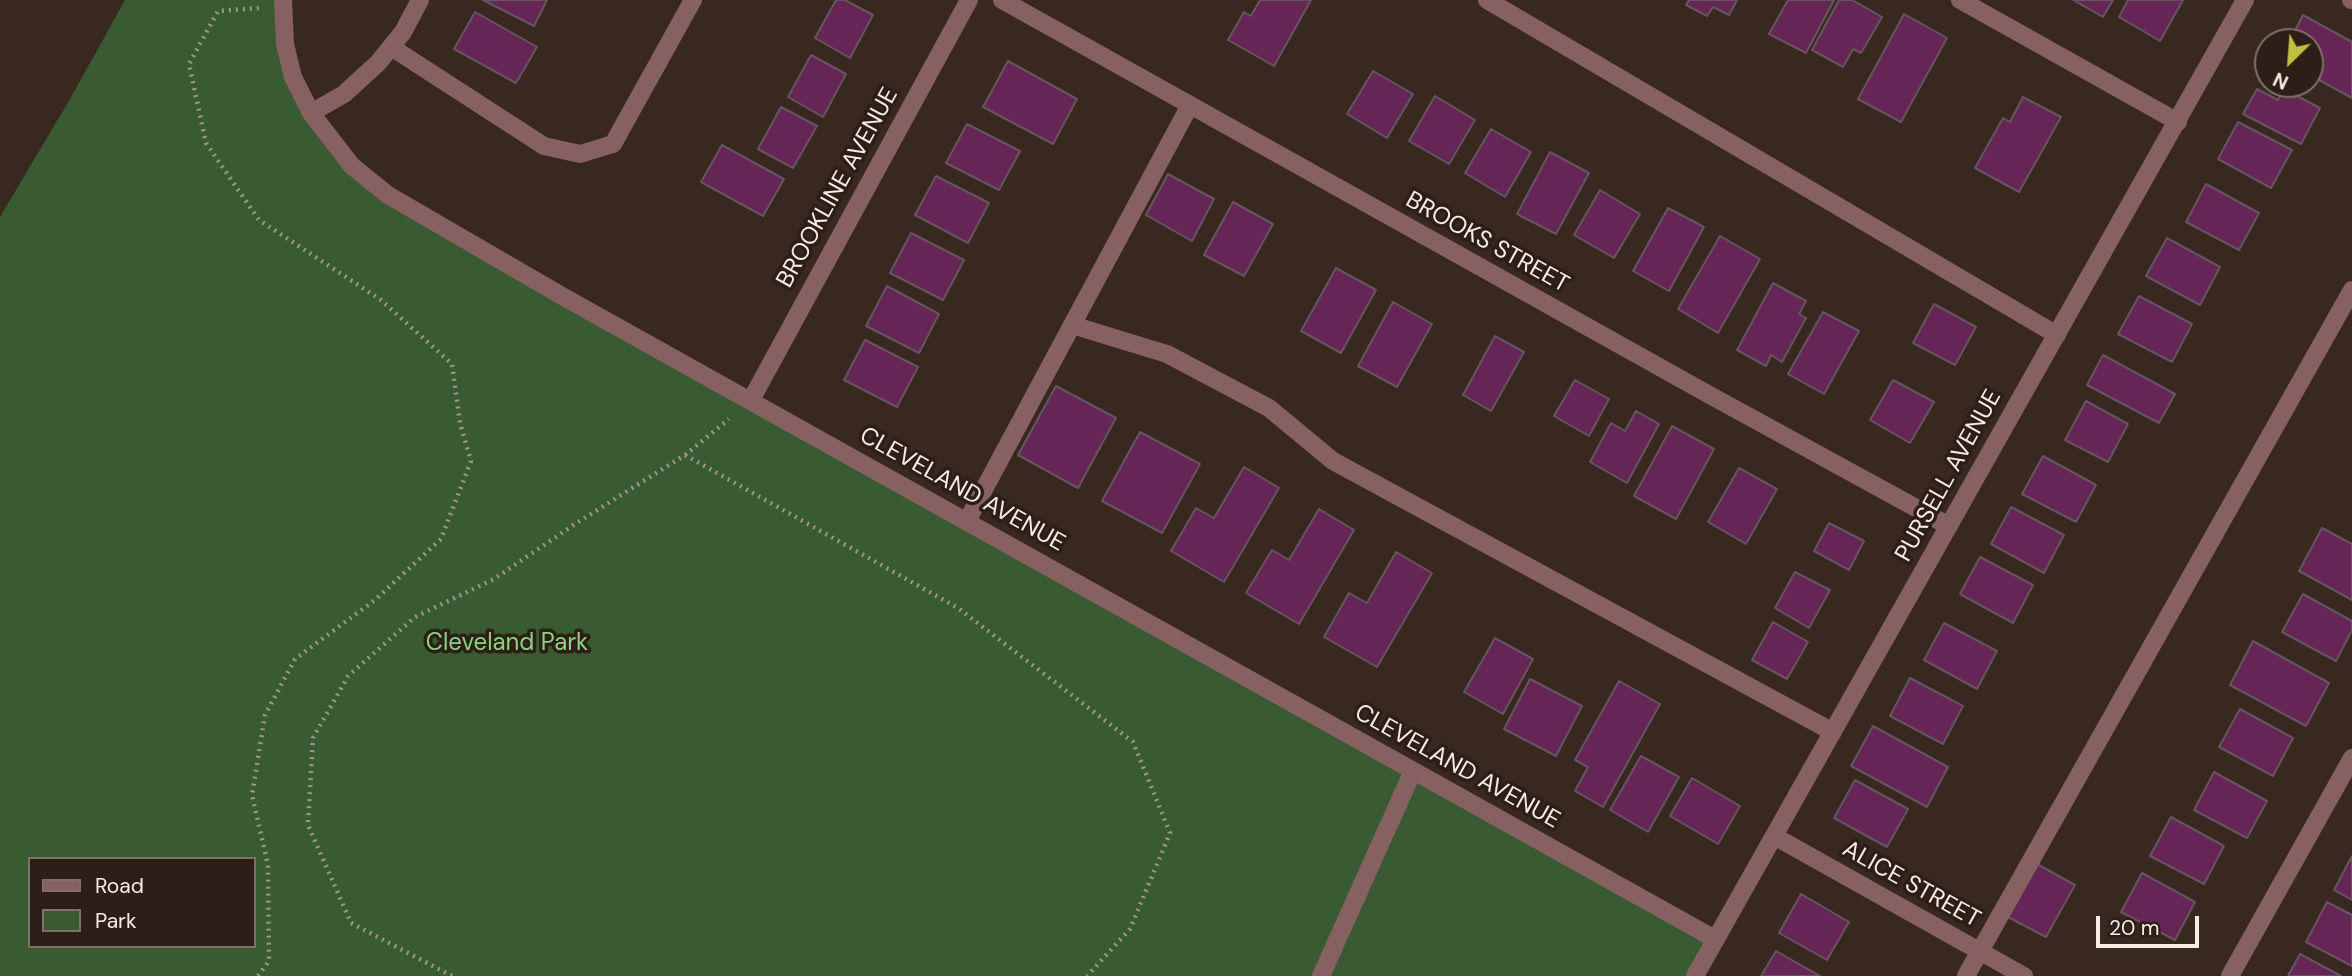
<!DOCTYPE html>
<style>
body{margin:0}
#map{position:relative;width:2352px;height:976px;overflow:hidden;background:#382820;font-family:"DM Sans",sans-serif}
canvas{display:block}
.legend{position:absolute;left:28px;top:857px;width:228px;height:91px;box-sizing:border-box;background:#2d1e17;border:2px solid #7e706a;margin:0;padding:9px 12px;list-style:none;font-size:21px;color:#f7ece6}
.legend li{display:flex;align-items:center;gap:14px;height:35px}
.legend b{width:35px;border:2px solid #7e706a}
.north{position:absolute;left:2254px;top:28px;width:70px;height:70px;box-sizing:border-box;background:#2d1e17;border:2px solid #7e706a;border-radius:50%;rotate:205deg;font-size:19px;font-weight:700;line-height:28px;text-align:center;color:#f7ece6}
.north::after{content:'';display:block;margin:auto;width:24px;height:32px;background:#c1be40;clip-path:polygon(50% 0,100% 100%,50% 72%,0 100%)}
.scale{position:absolute;left:2096px;top:916px;width:103px;height:32px;box-sizing:border-box;border:4px solid #f7ece6;border-top:0;padding-left:9px;font-size:21px;line-height:24px;white-space:nowrap;color:#f7ece6;-webkit-text-stroke:5px #2d1e17;paint-order:stroke}
</style>
<div id="map">
<canvas width="2352" height="976"></canvas>
<ul class="legend">
<li><b style="height:9px;background:#876162"></b>Road</li>
<li><b style="height:19px;background:#395b31"></b>Park</li>
</ul>
<div class="north">N</div>
<div class="scale">20 m</div>
</div>
<script>
const c = document.querySelector('canvas').getContext('2d');
c.lineJoin = 'round';
function fillPath(path, color) { c.fillStyle = color; c.fill(path, 'evenodd'); }
const toPath = rows => new Path2D(rows.map(r => 'M' + r).join(''));
function stroke(path, color, width, dash) { c.strokeStyle = color; c.lineWidth = width; c.lineCap = dash ? 'butt' : 'round'; c.setLineDash(dash || []); c.stroke(path); }
function drawText(font, color, halo, rows, align = 'center') {
  c.font = font + ' "DM Sans",sans-serif'; c.lineWidth = 7; c.setLineDash([]); c.textBaseline = 'middle'; c.strokeStyle = halo; c.fillStyle = color; for (const [text, x, y, turn = 0] of rows) {
    c.save(); c.translate(x, y); c.rotate((+turn || 0) * Math.PI / 180); c.textAlign = isNaN(turn) ? turn : align; if (halo) c.strokeText(text, 0, 0); c.fillText(text, 0, 0); c.restore();
  }
}
const green = toPath([
 [125,0,283,0,283,6,311,113,388,195,1715,939,1694,976,0,976,0,217,70,99],
 [30,859,254,859,254,946,30,946]
]);
const building = toPath([
 [483,0,547,0,534,26,483,0],
 [836,0,845,0,873,15,850,58,815,38,836,0],
 [1260,0,1311,0,1274,66,1228,40,1244,12,1251,16,1260,0],
 [1689,0,1737,0,1729,15,1713,7,1707,16,1686,5,1689,0],
 [1788,0,1834,0,1806,53,1769,34,1788,0],
 [1839,0,1852,0,1882,17,1861,53,1853,49,1843,67,1812,50,1839,0],
 [2073,0,2113,0,2103,17,2073,0],
 [2128,0,2183,0,2160,41,2119,17,2128,0],
 [475,12,537,47,516,83,454,49,475,12],
 [1904,14,1947,38,1901,122,1858,99,1904,14],
 [2303,15,2352,42,2352,98,2310,75,2310,42,2289,42,2303,15],
 [811,55,846,74,823,117,788,97,811,55],
 [1008,61,1077,99,1053,144,983,107,1008,61],
 [1373,71,1413,94,1387,138,1347,114,1373,71],
 [2257,89,2278,100,2284,89,2320,108,2301,144,2243,114,2257,89],
 [1435,96,1475,120,1449,164,1409,141,1435,96],
 [2023,97,2061,117,2019,192,1975,168,2003,118,2010,122,2023,97],
 [781,107,817,126,793,168,758,149,781,107],
 [2238,122,2292,150,2271,188,2218,159,2238,122],
 [967,124,1020,151,999,190,946,163,967,124],
 [1491,129,1531,152,1505,197,1465,173,1491,129],
 [722,145,784,179,763,216,701,182,722,145],
 [1550,152,1589,173,1556,234,1517,214,1550,152],
 [1168,174,1214,199,1192,241,1146,215,1168,174],
 [936,176,989,203,968,243,915,215,936,176],
 [2206,184,2259,213,2239,250,2186,222,2206,184],
 [1600,190,1640,214,1614,258,1574,235,1600,190],
 [1233,202,1273,224,1244,276,1204,255,1233,202],
 [1668,208,1704,227,1669,291,1633,271,1668,208],
 [911,233,964,260,943,300,890,273,911,233],
 [1720,236,1760,259,1718,333,1678,309,1720,236],
 [2167,238,2220,267,2200,305,2146,276,2167,238],
 [1336,268,1376,290,1341,353,1301,331,1336,268],
 [1773,283,1806,301,1799,314,1806,318,1782,362,1771,355,1766,366,1737,350,1773,283],
 [887,286,939,314,919,353,866,326,887,286],
 [2139,296,2192,324,2172,362,2118,334,2139,296],
 [1393,302,1432,324,1397,387,1358,366,1393,302],
 [1934,304,1976,327,1955,365,1913,343,1934,304],
 [1823,312,1859,331,1824,394,1788,374,1823,312],
 [1495,336,1524,352,1491,411,1463,395,1495,336],
 [865,340,918,367,897,407,844,380,865,340],
 [2103,355,2175,394,2159,423,2087,385,2103,355],
 [1575,380,1609,399,1589,436,1554,416,1575,380],
 [1893,380,1934,402,1910,443,1870,420,1893,380],
 [1056,386,1116,418,1078,488,1018,455,1056,386],
 [2086,401,2128,424,2108,462,2065,440,2086,401],
 [1636,411,1659,424,1627,483,1590,462,1611,423,1625,431,1636,411],
 [1672,426,1714,449,1676,519,1634,496,1672,426],
 [1140,432,1200,464,1162,533,1102,501,1140,432],
 [2043,456,2096,485,2076,522,2022,494,2043,456],
 [1244,467,1279,488,1224,582,1171,551,1196,508,1214,518,1244,467],
 [1739,468,1777,489,1746,544,1708,522,1739,468],
 [2011,507,2064,535,2044,573,1991,544,2011,507],
 [1319,509,1354,530,1299,624,1246,593,1272,550,1289,560,1319,509],
 [1829,523,1864,541,1849,570,1814,551,1829,523],
 [2322,528,2352,544,2352,600,2299,571,2322,528],
 [1396,552,1432,573,1377,667,1324,637,1349,593,1367,603,1396,552],
 [1980,557,2033,585,2013,623,1960,594,1980,557],
 [1795,572,1830,590,1809,628,1775,608,1795,572],
 [2303,594,2352,621,2352,630,2336,661,2282,632,2303,594],
 [1773,622,1808,642,1787,679,1752,660,1773,622],
 [1944,623,1997,651,1977,689,1924,660,1944,623],
 [1495,638,1533,659,1503,714,1464,692,1495,638],
 [2253,641,2329,683,2306,726,2230,685,2253,641],
 [1910,678,1963,706,1943,744,1890,716,1910,678],
 [1530,679,1582,706,1556,756,1504,729,1530,679],
 [1619,681,1660,704,1603,807,1575,791,1588,767,1575,760,1619,681],
 [2240,709,2293,738,2273,776,2219,747,2240,709],
 [1873,726,1948,767,1927,807,1851,766,1873,726],
 [1641,756,1679,777,1648,832,1610,810,1641,756],
 [2214,772,2267,801,2247,838,2194,810,2214,772],
 [1692,778,1740,806,1718,844,1670,816,1692,778],
 [1855,780,1908,809,1887,847,1834,818,1855,780],
 [2171,817,2224,846,2204,884,2150,856,2171,817],
 [2352,856,2352,900,2334,890,2352,856],
 [2037,864,2075,885,2046,937,2008,917,2037,864],
 [2142,873,2195,902,2175,940,2121,912,2142,873],
 [1801,894,1849,922,1827,960,1779,933,1801,894],
 [2327,902,2352,915,2352,966,2306,942,2327,902],
 [1776,951,1820,976,1761,976,1776,951],
 [2300,954,2341,976,2288,976,2300,954]
]);
const path = toPath([
 [685,455,958,608,1133,742,1170,833,1130,929,1087,976],
 [258,976,269,961,268,865,252,795,265,715,295,659,375,600,441,539,471,461,460,423,452,364,381,300,259,220,206,143,189,64,218,11,260,8],
 [452,976,351,923,308,825,313,738,348,676,415,617,494,579,578,522,685,455,729,419]
]);
const minor = toPath([
 [283,0,285,44,293,77,311,113,352,166,388,195,562,296,1715,939],
 [1002,0,1706,393,1949,526],
 [1487,0,2057,335],
 [1960,0,2178,122],
 [2351,0,2352,0],
 [391,47,544,146,580,154,613,144,693,0],
 [311,113,344,94,378,63,403,32,420,0],
 [1072,325,1167,354,1269,408,1333,461,1833,732],
 [751,400,969,0],
 [967,521,1190,105],
 [1774,836,2024,976],
 [1321,976,1413,771],
 [1695,976,2245,0],
 [1966,976,2352,290],
 [2230,976,2352,758]
]);
const streetNames = [
 ["BROOKLINE AVENUE",838,188,-61],
 ["BROOKS STREET",1487,243,29],
 ["PURSELL AVENUE",1949,476,-61],
 ["CLEVELAND AVENUE",962,490,29],
 ["CLEVELAND AVENUE",1457,767,29],
 ["ALICE STREET",1911,885,29]
];
const parkNames = [
 ["Cleveland Park",507,644]
];
fillPath(green, '#395b31');
fillPath(building, '#652656');
stroke(building, '#665560', 2);
stroke(path, '#a1938d', 4.5, [2, 5]);
stroke(minor, '#876162', 18);
drawText('24px', '#f7ece6', '#2d1e17', streetNames);
drawText('24px', '#8cd47c', '#2d1e17', parkNames);
</script>
